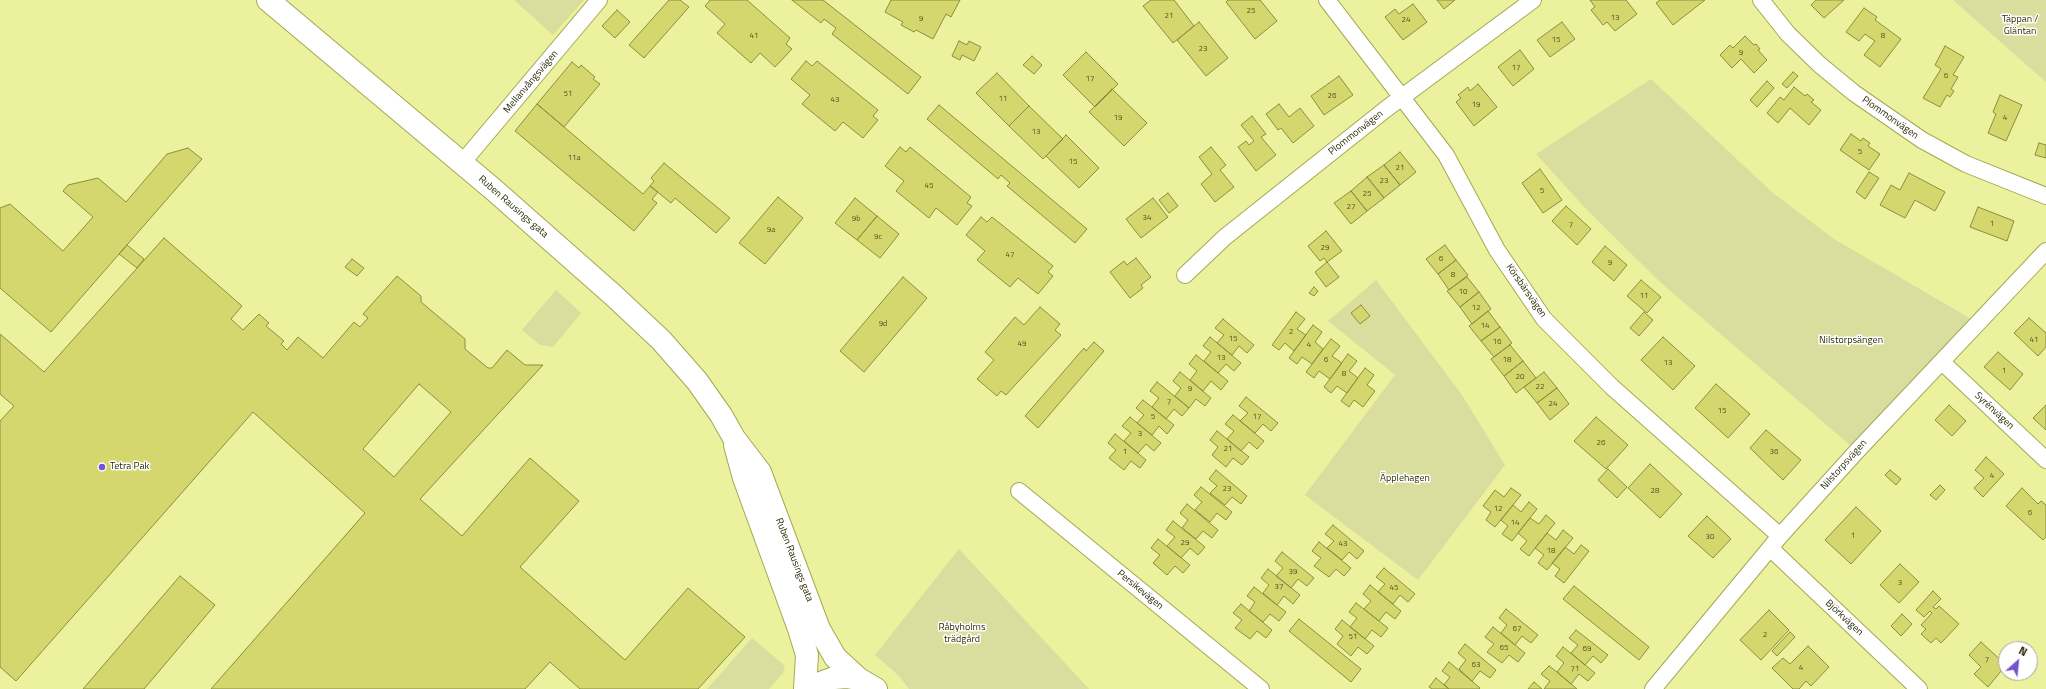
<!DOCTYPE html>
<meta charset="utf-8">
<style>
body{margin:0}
#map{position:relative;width:2046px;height:689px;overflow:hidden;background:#ecf19d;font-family:"Titillium Web",sans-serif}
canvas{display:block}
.north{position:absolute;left:1998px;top:641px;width:40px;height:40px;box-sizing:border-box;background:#fff;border:1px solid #a9a99b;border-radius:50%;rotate:27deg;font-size:11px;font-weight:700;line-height:16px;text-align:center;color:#282906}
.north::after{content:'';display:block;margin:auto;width:14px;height:18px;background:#7455cf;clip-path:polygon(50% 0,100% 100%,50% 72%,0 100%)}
</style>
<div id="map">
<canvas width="2046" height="689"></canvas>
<div class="north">N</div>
</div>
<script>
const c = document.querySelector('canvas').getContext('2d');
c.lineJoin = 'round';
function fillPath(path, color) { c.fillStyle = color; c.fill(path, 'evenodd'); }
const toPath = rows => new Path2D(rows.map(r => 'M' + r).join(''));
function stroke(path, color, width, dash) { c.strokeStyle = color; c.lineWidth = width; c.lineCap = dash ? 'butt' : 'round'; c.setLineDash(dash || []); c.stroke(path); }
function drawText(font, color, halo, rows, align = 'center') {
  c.font = font + ' "Titillium Web",sans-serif'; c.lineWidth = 3; c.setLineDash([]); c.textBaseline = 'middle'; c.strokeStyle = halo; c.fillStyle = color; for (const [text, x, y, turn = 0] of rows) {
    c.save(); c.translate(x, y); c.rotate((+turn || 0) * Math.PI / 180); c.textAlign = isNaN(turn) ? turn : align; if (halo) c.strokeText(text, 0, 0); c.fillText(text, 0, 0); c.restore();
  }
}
const green = toPath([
 [514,0,584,0,553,35],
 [1953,0,2046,0,2046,82],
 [1651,79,1773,193,1834,239,1978,323,1857,451,1659,281,1588,211,1536,154],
 [1376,280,1462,395,1505,465,1418,580,1305,495,1395,375,1328,321],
 [556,290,581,313,553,347,540,345,522,330],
 [959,549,1089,689,909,689,899,676,875,655],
 [752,638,785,666,783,673,769,689,707,689]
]);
const building = toPath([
 [669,0,680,0,689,7,644,58,629,45,669,0],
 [710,0,747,0,790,38,786,44,792,49,775,67,760,53,751,63,717,33,725,24,705,6,710,0],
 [792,0,823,0,921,77,908,94,832,34,836,28,824,19,821,23,792,0],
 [891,0,960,0,951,17,946,14,933,39,916,30,914,32,901,25,903,22,885,12,891,0],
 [1151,0,1174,0,1194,26,1173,43,1143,6,1151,0],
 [1228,0,1260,0,1277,21,1255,39,1226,2,1228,0],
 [1437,0,1455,0,1444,9,1437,0],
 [1590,0,1626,0,1637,14,1615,31,1607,22,1603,25,1591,10,1595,7,1590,0],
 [1660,0,1705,0,1673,25,1656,3,1660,0],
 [1816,0,1844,0,1824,18,1811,5,1816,0],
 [1413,4,1427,22,1403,40,1385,17,1395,9,1399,14,1413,4],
 [1864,8,1877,17,1875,20,1901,39,1880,67,1864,55,1875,41,1865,34,1859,41,1846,32,1864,8],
 [617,10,630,22,615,38,602,26,617,10],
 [1199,22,1228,58,1206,76,1177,40,1199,22],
 [1562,22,1575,39,1550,57,1537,40,1562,22],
 [1745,36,1754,45,1756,44,1760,49,1758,50,1767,60,1754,73,1741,59,1732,68,1720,55,1730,45,1733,48,1745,36],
 [959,41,967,45,969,41,981,47,974,61,962,55,960,60,952,56,959,41],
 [1945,46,1964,57,1953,75,1958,77,1951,89,1954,91,1950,97,1947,95,1940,107,1923,98,1941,69,1935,65,1945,46],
 [1520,50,1534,69,1513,86,1498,67,1520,50],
 [1086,52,1118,84,1095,107,1063,75,1086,52],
 [1032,56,1042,65,1034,74,1023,65,1032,56],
 [806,61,812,66,817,61,878,110,873,116,878,120,863,138,843,122,835,131,802,104,810,95,791,79,806,61],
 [572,62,579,68,581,65,595,77,593,79,600,84,564,127,537,104,572,62],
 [1793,72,1798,76,1787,88,1782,84,1793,72],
 [997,73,1029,106,1009,126,976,93,997,73],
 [1339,76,1353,95,1324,115,1311,96,1339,76],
 [1767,81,1774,88,1757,107,1750,100,1767,81],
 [1478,84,1497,107,1474,126,1456,102,1461,98,1458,95,1468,87,1470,91,1478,84],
 [1794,87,1805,96,1807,94,1814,100,1811,102,1821,110,1809,125,1790,108,1778,123,1767,113,1780,97,1784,100,1794,87],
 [1112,89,1147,123,1124,146,1089,112,1112,89],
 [2000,95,2022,105,2006,141,1988,133,1996,114,1993,112,2000,95],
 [537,104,643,194,650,186,658,192,652,199,657,203,634,231,515,131,537,104],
 [1279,104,1289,117,1300,108,1314,126,1293,143,1281,128,1278,130,1266,114,1279,104],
 [939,105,1087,229,1075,243,1007,186,1010,183,1001,175,998,179,927,119,939,105],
 [1029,106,1063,139,1043,159,1009,126,1029,106],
 [1252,116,1266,134,1261,137,1276,155,1256,171,1238,147,1246,141,1249,145,1254,141,1241,125,1252,116],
 [1851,134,1861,141,1863,138,1870,143,1868,146,1880,154,1869,170,1840,150,1851,134],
 [1066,135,1099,168,1079,188,1046,156,1066,135],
 [2039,143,2046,145,2046,158,2035,155,2039,143],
 [900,147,906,152,910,147,971,197,967,203,972,206,957,225,936,208,929,218,896,191,904,181,885,166,900,147],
 [1211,147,1226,165,1220,170,1234,187,1215,202,1201,184,1212,174,1199,157,1211,147],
 [188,148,202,159,51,332,0,288,0,208,10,204,63,251,93,217,63,191,68,185,98,178,126,202,167,154,188,148],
 [1400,152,1416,172,1400,185,1384,165,1400,152],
 [664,163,730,218,716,233,675,198,671,203,650,186,654,181,651,178,664,163],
 [1384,165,1400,185,1384,198,1367,177,1384,165],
 [1540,169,1562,200,1543,213,1522,183,1540,169],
 [1869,172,1879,178,1865,199,1856,192,1869,172],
 [1909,173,1945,192,1935,211,1915,200,1905,218,1880,205,1891,185,1900,190,1909,173],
 [1367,177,1384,198,1367,211,1351,191,1367,177],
 [1351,191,1367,211,1351,224,1334,203,1351,191],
 [1168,193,1178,206,1169,213,1159,200,1168,193],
 [778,197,803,218,765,264,739,243,778,197],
 [855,198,877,216,857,240,835,223,855,198],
 [1153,198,1168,217,1141,238,1126,219,1153,198],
 [1566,206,1591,229,1577,245,1552,221,1566,206],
 [1978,207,2014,221,2007,241,1970,227,1978,207],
 [877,216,899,234,880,258,857,240,877,216],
 [981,217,987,222,992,217,1053,266,1048,272,1053,276,1038,294,1018,278,1010,287,977,260,985,251,966,235,981,217],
 [1326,231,1342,251,1327,262,1324,258,1320,261,1308,246,1326,231],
 [164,238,242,306,231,319,243,330,259,314,269,323,266,326,284,341,281,344,287,350,298,337,323,358,354,322,360,327,368,318,363,314,397,276,421,296,421,302,465,339,465,349,488,368,492,368,507,350,525,365,543,365,420,499,462,536,530,458,579,501,520,567,625,660,688,588,745,637,698,689,580,689,550,662,525,689,211,689,365,513,253,412,16,681,0,667,0,421,14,406,0,394,0,334,44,372,164,238],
 [419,384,451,412,394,477,363,449,419,384],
 [127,245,144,259,137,268,119,254,127,245],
 [1445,245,1456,260,1438,274,1426,259,1445,245],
 [1605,246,1627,265,1614,281,1592,262,1605,246],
 [1136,258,1151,277,1141,285,1143,288,1130,298,1110,272,1124,261,1127,265,1136,258],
 [352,259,364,268,357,276,345,267,352,259],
 [1456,260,1468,275,1449,290,1438,274,1456,260],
 [1327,262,1339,277,1326,287,1315,272,1327,262],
 [903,277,927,298,864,372,840,351,903,277],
 [1467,277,1479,292,1460,307,1447,291,1467,277],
 [1641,280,1661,297,1647,313,1627,296,1641,280],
 [1314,287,1318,291,1314,296,1309,293,1314,287],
 [1479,292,1491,309,1472,324,1460,307,1479,292],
 [1361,305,1370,316,1360,324,1351,313,1361,305],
 [1040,307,1060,324,1055,330,1061,335,1006,395,1001,391,997,396,977,379,994,360,985,352,1015,317,1024,325,1040,307],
 [1488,311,1500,327,1481,341,1469,326,1488,311],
 [1296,312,1305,319,1297,329,1306,335,1294,351,1285,343,1279,350,1272,345,1296,312],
 [1644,312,1653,320,1639,336,1630,328,1644,312],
 [2029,318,2046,333,2046,347,2038,356,2014,333,2029,318],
 [1223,319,1254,345,1247,353,1239,346,1232,355,1217,343,1224,335,1215,328,1223,319],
 [1313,325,1322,332,1315,342,1323,349,1312,364,1302,357,1297,364,1289,358,1313,325],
 [1500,327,1512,343,1494,357,1481,341,1500,327],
 [1210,337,1241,363,1234,371,1226,364,1218,373,1204,361,1211,352,1203,346,1210,337],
 [1663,337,1695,366,1673,390,1641,360,1663,337],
 [1331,339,1340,346,1332,356,1342,363,1330,379,1319,371,1314,378,1306,372,1331,339],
 [1094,342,1104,351,1038,428,1025,416,1084,348,1086,351,1094,342],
 [1510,345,1523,361,1504,376,1491,359,1510,345],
 [1998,352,2023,374,2010,390,1984,367,1998,352],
 [1348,354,1357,361,1349,371,1358,378,1347,393,1337,386,1331,393,1324,387,1348,354],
 [1196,355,1228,381,1221,390,1211,381,1203,391,1190,380,1197,371,1189,364,1196,355],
 [1523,361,1536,378,1516,393,1504,376,1523,361],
 [1365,368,1374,375,1367,385,1375,391,1363,407,1354,400,1349,407,1341,401,1365,368],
 [1180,372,1211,398,1205,406,1196,399,1189,408,1175,396,1181,388,1173,381,1180,372],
 [1544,372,1557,388,1537,403,1524,387,1544,372],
 [1157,382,1189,408,1182,416,1174,409,1166,419,1152,407,1159,398,1150,391,1157,382],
 [1716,384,1750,414,1728,438,1695,408,1716,384],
 [1557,388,1569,404,1550,420,1537,403,1557,388],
 [1246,397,1278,423,1271,431,1263,424,1255,433,1240,421,1248,413,1239,406,1246,397],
 [1143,400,1174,425,1167,434,1159,426,1152,435,1137,423,1144,415,1136,408,1143,400],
 [1949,405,1966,421,1952,436,1935,420,1949,405],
 [2046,405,2046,430,2033,418,2046,405],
 [1233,415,1264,441,1257,449,1249,442,1241,451,1227,439,1234,431,1225,424,1233,415],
 [1130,417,1161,443,1154,451,1146,444,1138,453,1124,441,1131,433,1122,426,1130,417],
 [1596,417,1628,445,1606,469,1574,441,1596,417],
 [1766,430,1801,460,1783,480,1750,448,1766,430],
 [1217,431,1249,457,1242,465,1233,458,1226,467,1212,455,1218,447,1210,440,1217,431],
 [1115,434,1146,460,1140,468,1131,461,1124,470,1109,458,1116,450,1108,443,1115,434],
 [1986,457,2004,474,1983,497,1974,488,1984,478,1975,470,1986,457],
 [1650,464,1682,494,1660,518,1628,488,1650,464],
 [1608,469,1627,487,1617,498,1598,480,1608,469],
 [1216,470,1247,496,1241,504,1232,497,1225,505,1210,493,1217,486,1209,479,1216,470],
 [1890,470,1901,479,1896,485,1885,475,1890,470],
 [1940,485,1945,490,1936,500,1930,495,1940,485],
 [1201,487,1232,512,1226,520,1217,513,1210,522,1195,510,1202,502,1194,495,1201,487],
 [1511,488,1521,495,1495,527,1486,520,1491,512,1483,506,1495,490,1504,497,1511,488],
 [2022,488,2038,504,2041,501,2046,505,2046,537,2043,540,2006,506,2022,488],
 [1529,502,1537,509,1512,541,1502,534,1508,526,1501,520,1513,505,1521,512,1529,502],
 [1187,504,1218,530,1212,538,1203,531,1196,539,1182,528,1188,520,1180,513,1187,504],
 [1856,507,1881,531,1851,564,1825,540,1856,507],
 [1546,515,1555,523,1529,556,1520,549,1527,541,1518,533,1530,518,1539,524,1546,515],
 [1707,516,1731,539,1713,558,1688,536,1707,516],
 [1173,521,1205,547,1198,555,1190,548,1181,558,1167,546,1175,537,1166,530,1173,521],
 [1333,525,1364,551,1357,559,1349,552,1342,560,1327,548,1334,541,1325,534,1333,525],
 [1563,530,1573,538,1547,570,1538,563,1544,555,1535,548,1547,533,1556,540,1563,530],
 [1158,539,1190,565,1183,573,1175,566,1167,575,1153,563,1160,555,1151,548,1158,539],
 [1319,542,1351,568,1344,576,1336,569,1329,577,1314,566,1321,558,1312,551,1319,542],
 [1581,545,1589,551,1564,583,1555,576,1560,569,1552,563,1565,547,1574,554,1581,545],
 [1282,552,1314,578,1307,586,1298,579,1291,588,1276,576,1283,568,1275,561,1282,552],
 [1900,564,1919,582,1899,603,1880,585,1900,564],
 [1384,568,1415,594,1408,602,1400,595,1393,604,1378,592,1385,584,1376,577,1384,568],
 [1268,569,1300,595,1293,604,1284,596,1277,605,1263,593,1269,585,1261,578,1268,569],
 [180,576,215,605,144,689,83,689,180,576],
 [1370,585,1401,611,1395,619,1386,612,1379,621,1364,609,1371,601,1363,594,1370,585],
 [1574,586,1649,647,1639,660,1563,599,1574,586],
 [1254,587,1286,612,1279,621,1270,614,1263,622,1249,611,1255,602,1247,596,1254,587],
 [1933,591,1941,599,1933,607,1936,609,1939,606,1959,624,1941,643,1936,638,1931,643,1921,634,1926,629,1921,625,1932,613,1930,611,1924,617,1916,610,1933,591],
 [1356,603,1388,628,1381,637,1372,630,1365,639,1350,627,1357,618,1349,612,1356,603],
 [1241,604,1272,630,1266,638,1257,631,1250,639,1235,628,1242,620,1233,613,1241,604],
 [1506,609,1538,635,1531,643,1522,636,1515,645,1501,633,1507,625,1499,618,1506,609],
 [1769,610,1789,630,1761,660,1740,640,1769,610],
 [1902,614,1912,624,1901,636,1891,626,1902,614],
 [1299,619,1361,669,1351,682,1289,631,1299,619],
 [1342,620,1374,646,1367,654,1358,647,1351,656,1337,644,1343,636,1335,629,1342,620],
 [1493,627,1525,653,1518,662,1509,655,1502,663,1487,652,1494,644,1485,637,1493,627],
 [1576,630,1608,655,1601,663,1593,656,1585,665,1571,653,1578,645,1569,638,1576,630],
 [1790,632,1795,637,1777,656,1772,651,1790,632],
 [1981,642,2006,665,1988,687,1974,674,1981,667,1969,655,1981,642],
 [1465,644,1496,670,1490,678,1480,671,1472,681,1459,669,1466,660,1458,653,1465,644],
 [1808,646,1829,667,1811,686,1806,681,1799,689,1793,689,1772,668,1783,658,1790,664,1808,646],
 [1563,647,1595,673,1588,681,1579,674,1571,684,1557,672,1564,663,1556,656,1563,647],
 [1449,662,1480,688,1479,689,1449,689,1444,685,1450,677,1442,671,1449,662],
 [1549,666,1557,672,1577,689,1544,689,1550,681,1541,674,1549,666],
 [1436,678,1444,685,1449,689,1432,689,1429,687,1436,678],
 [1534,682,1542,689,1528,689,1534,682]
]);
const minor = toPath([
 [1327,0,1446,155,1497,250,1544,319,1612,387,1780,536],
 [1761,0,1788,34,1820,65,1854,93,1922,140,1966,164,2046,196],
 [462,163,599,0],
 [1185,275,1225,237,1386,109,1533,0],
 [1942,362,2046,460],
 [1019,491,1261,689],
 [1770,548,1919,689],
 [1653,689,1780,536,1857,451,2046,251]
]);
const secondary = toPath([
 [268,0,494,190,613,295,661,340,697,381,721,415,734,438,760,472,819,629,835,657,859,679],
 [735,445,744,478,799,629,807,655,805,689],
 [812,689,823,682,834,678,846,677,859,679,876,689]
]);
const markers = [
 [102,467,4,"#7455cf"]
];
const numberNames = [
 ["25",1251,11],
 ["21",1169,16],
 ["13",1615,18],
 ["9",921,19],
 ["24",1406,20],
 ["41",754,36],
 ["8",1883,36],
 ["15",1556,40],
 ["23",1203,49],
 ["9",1741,53],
 ["17",1516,68],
 ["6",1946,76],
 ["17",1090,79],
 ["51",568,94],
 ["26",1332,96],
 ["11",1003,99],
 ["43",835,100],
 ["19",1476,105],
 ["19",1118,118],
 ["4",2005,118],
 ["13",1036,132],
 ["5",1860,152],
 ["11a",574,158],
 ["15",1073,162],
 ["21",1400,168],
 ["23",1384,181],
 ["45",929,186],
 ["5",1542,191],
 ["25",1367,194],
 ["27",1351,207],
 ["34",1147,218],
 ["9b",856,219],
 ["1",1992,224],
 ["7",1571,225],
 ["9a",771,230],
 ["9c",878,237],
 ["29",1325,248],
 ["47",1010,255],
 ["6",1441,259],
 ["9",1610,263],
 ["8",1453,275],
 ["10",1463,292],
 ["11",1644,296],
 ["12",1476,308],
 ["9d",883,324],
 ["14",1485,326],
 ["2",1291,332],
 ["15",1233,339],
 ["41",2034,340],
 ["16",1497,342],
 ["49",1022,344],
 ["4",1309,345],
 ["13",1221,358],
 ["6",1326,360],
 ["18",1507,360],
 ["13",1668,363],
 ["1",2004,371],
 ["8",1344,374],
 ["20",1520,377],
 ["22",1540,387],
 ["9",1190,389],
 ["7",1169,402],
 ["24",1553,404],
 ["15",1722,411],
 ["5",1153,417],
 ["17",1257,417],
 ["3",1140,434],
 ["26",1601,443],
 ["21",1228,449],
 ["1",1125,452],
 ["36",1774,452],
 ["4",1992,476],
 ["23",1227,489],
 ["28",1655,491],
 ["12",1498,509],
 ["6",2030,513],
 ["14",1515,523],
 ["1",1853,536],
 ["30",1710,537],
 ["29",1185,543],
 ["43",1343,544],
 ["18",1551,551],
 ["39",1293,572],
 ["3",1900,583],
 ["37",1279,587],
 ["45",1394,588],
 ["67",1517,629],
 ["2",1765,635],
 ["51",1353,637],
 ["65",1504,648],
 ["69",1587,649],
 ["7",1987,660],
 ["63",1476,665],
 ["4",1801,668],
 ["71",1575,669]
];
const parkNames = [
 ["Täppan /",2020,20],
 ["Gläntan",2020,32],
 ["Nilstorpsängen",1851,341],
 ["Äpplehagen",1405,479],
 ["Råbyholms",962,628],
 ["trädgård",962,640]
];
const streetNames = [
 ["Mellanvångsvägen",531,82,-50],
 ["Plommonvägen",1890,118,35],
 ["Plommonvägen",1356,133,-38],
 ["Ruben Rausings gata",513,207,41],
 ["Körsbärsvägen",1526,291,55],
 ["Syrénvägen",1994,411,43],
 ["Nilstorpsvägen",1844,465,-48],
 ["Ruben Rausings gata",794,560,69],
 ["Persikevägen",1140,590,39],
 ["Björkvägen",1844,618,43]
];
const poiNames = [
 ["Tetra Pak",110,467]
];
fillPath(green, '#d9dd9e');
fillPath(building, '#d3d76e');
stroke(building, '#8b8e3c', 1);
stroke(minor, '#a4a855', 18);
stroke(secondary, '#a4a855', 24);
stroke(minor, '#fff', 16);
stroke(secondary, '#fff', 22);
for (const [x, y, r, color] of markers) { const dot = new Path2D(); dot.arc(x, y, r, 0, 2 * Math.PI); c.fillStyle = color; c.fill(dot); stroke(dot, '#fff', 1.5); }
drawText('8px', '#535420', null, numberNames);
drawText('10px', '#303103', '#fff', parkNames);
drawText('10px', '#282906', '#fff', streetNames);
drawText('10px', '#282906', '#fff', poiNames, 'left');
</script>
